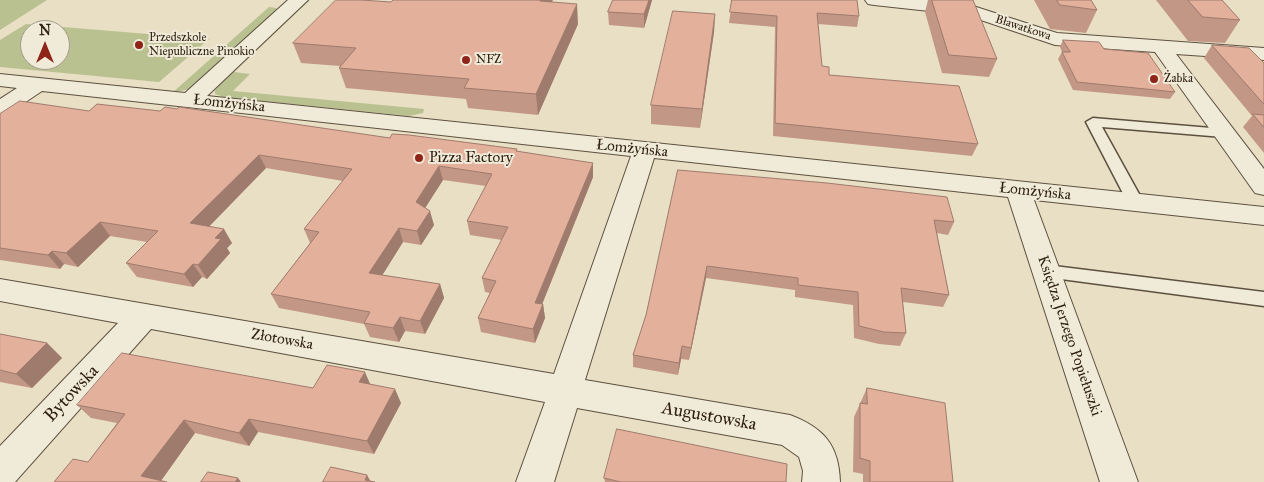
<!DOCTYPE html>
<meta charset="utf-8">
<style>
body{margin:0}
#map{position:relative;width:1264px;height:482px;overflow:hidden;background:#e8dfc4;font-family:"IM FELL Great Primer",serif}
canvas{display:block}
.north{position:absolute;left:20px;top:20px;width:50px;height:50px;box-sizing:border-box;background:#f0ead9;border:1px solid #a39a8a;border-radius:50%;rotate:0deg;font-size:14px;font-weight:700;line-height:20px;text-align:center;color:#302113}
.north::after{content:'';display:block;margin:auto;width:18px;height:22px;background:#8f2418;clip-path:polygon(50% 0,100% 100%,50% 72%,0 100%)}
</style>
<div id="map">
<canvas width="1264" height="482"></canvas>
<div class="north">N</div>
</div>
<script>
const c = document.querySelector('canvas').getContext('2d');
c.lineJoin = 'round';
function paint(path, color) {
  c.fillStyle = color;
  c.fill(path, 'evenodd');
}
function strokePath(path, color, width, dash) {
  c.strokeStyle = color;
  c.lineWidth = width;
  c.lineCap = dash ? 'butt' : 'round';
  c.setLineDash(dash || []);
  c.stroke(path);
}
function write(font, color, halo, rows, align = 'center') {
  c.font = font + ' "IM FELL Great Primer",serif';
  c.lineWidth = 4;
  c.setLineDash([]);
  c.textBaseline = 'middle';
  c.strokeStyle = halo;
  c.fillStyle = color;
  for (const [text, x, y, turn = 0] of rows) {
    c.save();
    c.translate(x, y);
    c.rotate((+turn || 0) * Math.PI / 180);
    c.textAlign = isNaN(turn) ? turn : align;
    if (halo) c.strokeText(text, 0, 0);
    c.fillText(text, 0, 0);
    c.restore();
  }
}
paint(new Path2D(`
 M0 0H47L0 30Z
 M308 0H310L234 72 250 74 233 91 424 109 423 113 409 116 223 97 215 94V90L219 84Z
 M269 7 276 8 277 12 190 89 172 93Z
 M26 24 209 39 159 82 0 67V40ZM30 30H60V60H30Z`), '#bac191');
const service = new Path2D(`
 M1093 118 1223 129 1230 133 1223 137 1102 127 1144 203 1141 207H1131L1128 203 1086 122Z
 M1046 265 1264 292V306L1046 277 1040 275 1038 271 1040 267Z`);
const minor = new Path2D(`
 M288 0H308L207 96 1264 207V225L1034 200 1138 482H1100L1008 197 654 158 585 380 790 415C824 428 839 445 840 482H802L803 471 799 457 782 445 577 408 554 482H516L545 402 151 329 15 482H0V446L118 323 0 301V279L554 374 631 156 42 91 8 114 0 116V99L17 88 0 86V74L185 93Z
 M865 0H939L970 5 1057 33 1264 48V60L1176 54 1264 169V195L1255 193 1155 52 1055 45 966 15 874 5 868 4Z`);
strokePath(service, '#5e503f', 3);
strokePath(minor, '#5e503f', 2);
paint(service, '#f0ead9');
paint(minor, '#f0ead9');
paint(new Path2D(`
 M613 0H652L644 28 609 25 608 12Z
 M732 0 859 16 857 27 818 24 822 66 829 75 978 144 972 156 773 136 775 27 729 23Z
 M928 0H973L997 59 989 77 942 73 925 12Z
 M1034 0H1091L1097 10 1086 33 1050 29Z
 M1156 0H1222L1240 20 1225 43 1188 41Z
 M391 2H551L578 24 538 115 468 108 466 99 346 88 339 68 340 66 301 63 293 43Z
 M715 14 714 32 700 128 651 124V105Z
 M1063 40 1104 49 1175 92 1170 99 1073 90 1058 59 1062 52 1060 47Z
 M1212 45 1264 63V153L1243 127 1252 116 1204 58Z
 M89 111 517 149V151L593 177 542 304H543L545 318 535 343 481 332 478 318 490 293 485 292 482 278 502 240 470 235 467 221 486 186 443 180 425 208 434 225 421 245 403 242 382 275 440 284 444 298 425 334 405 331 399 342 370 337 364 324 279 308 271 294 310 243 304 229 343 181 266 168 209 226 232 243 227 248 230 253 207 279 202 277 193 287 137 277 126 263 147 242 110 236 78 267 64 264 60 269 0 260V114Z
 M678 170 954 222 948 235 937 233 949 295 943 307 903 302 906 333 900 346 879 344 854 338 853 305 795 297V290L706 278 689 360 681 359 678 375 633 367V355L646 315Z
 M0 334 47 343 62 358 32 388 0 382Z
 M370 384 401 403 374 454 258 432 249 446 195 433 161 481 88 462 117 423 91 418 77 405Z
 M867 388 953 482H863V474L853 472 854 417Z
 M604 478 786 482H605Z`), '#c39786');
paint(new Path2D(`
 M540 0H553L541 21 540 1Z
 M649 0H652L644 28V14Z
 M577 4 578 24 538 115 536 94Z
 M715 14 714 32 700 128 702 109Z
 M259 155 266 168 199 237 190 223Z
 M593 163V177L537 317 535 303Z
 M439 166 443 180 420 216 416 202Z
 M430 211 434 225 421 245 417 231Z
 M100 222 110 236 78 267 66 253Z
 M399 228 403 242 375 287 369 273Z
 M224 229 232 243 227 248 230 253 207 279 198 265 215 238Z
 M52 251 64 264 60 269 48 255Z
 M193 264 202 277 193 287 184 274Z
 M707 266 706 278 689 360 691 348Z
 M440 284 444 298 425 334 420 321Z
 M543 304 545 318 535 343 533 329Z
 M400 317 405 331 399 342 393 328Z
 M47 343 62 358 32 388 16 374Z
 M682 346 681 359 678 375 679 363Z
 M365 372 371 386 359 382Z
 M395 389 401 403 374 454 367 441Z
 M249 419 258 432 249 446 239 433Z
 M184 420 195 433 160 482 141 476Z
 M367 475 371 482 365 480Z
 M238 478 241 482H235Z`), '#9f7b6d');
const building = new Path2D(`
 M336 0H361L391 2 393 0H540V1L577 4 536 94 464 88 469 79 339 68 356 48 293 43Z
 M613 0H649L644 14 608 12Z
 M732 0H857L859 16 817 13 822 66 829 67V75L959 86 978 144 775 123 777 16 730 12Z
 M932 0H973L997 59 949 55Z
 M1057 0H1091L1097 10 1060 5Z
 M1188 0H1222L1240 20 1203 17Z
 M673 11 715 14 702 109 651 105Z
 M1063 40 1099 42 1104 49 1148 53 1175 92 1077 82 1062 52H1070Z
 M1212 45 1249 48 1264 63V104Z
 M20 101 89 111 97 104 160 111 165 107 177 109 179 107 390 138 392 134 409 135 517 149 516 151 593 163 535 303 543 304 533 329 478 318 496 281 482 278 508 227 467 221 492 174 439 166 416 202 430 211 417 231 399 228 369 273 440 284 420 321 400 317 393 328 364 323 370 312 271 294 319 232 304 229 352 169 259 155 190 223 224 229 215 238 221 239 198 265 193 264 184 274 126 263 158 231 100 222 66 253 52 251 48 255 0 248V114Z
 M1253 114 1264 115V127Z
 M678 170 827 183 947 197 954 222 934 220 949 295 901 288 906 333 884 332 859 326 858 292 798 285V278L707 266 691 348 682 346 679 363 633 355 646 315Z
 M0 334 47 343 16 374 0 370Z
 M122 353 313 388 327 365 365 372 359 382 395 389 367 441 249 419 239 433 184 420 141 476 167 482H54L73 459 88 462 125 414 77 405Z
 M867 388 945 403 953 482H870V461L860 458V403L867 404Z
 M617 429 787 464 786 482H621L604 478Z
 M331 467 367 475 365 480 375 482H323Z
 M208 472 238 478 235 482H201Z`);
paint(building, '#e3b09c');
strokePath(building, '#9f7b6d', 1);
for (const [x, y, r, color] of [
 [139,45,5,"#8f2418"],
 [466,60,5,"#8f2418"],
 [1154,79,5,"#8f2418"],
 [419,158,5,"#8f2418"]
]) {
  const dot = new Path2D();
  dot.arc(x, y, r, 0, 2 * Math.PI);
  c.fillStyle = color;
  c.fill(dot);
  strokePath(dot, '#f0ead9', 2);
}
write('12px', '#302113', '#f0ead9', [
 ["Bławatkowa",1023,28,18]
]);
write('12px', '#302113', '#f0ead9', [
 ["Przedszkole",149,38],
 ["Niepubliczne Pinokio",149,52],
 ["NFZ",476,60],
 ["Żabka",1164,79]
], 'left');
write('15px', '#302113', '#f0ead9', [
 ["Łomżyńska",229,104,6],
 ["Łomżyńska",632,149,6],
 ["Łomżyńska",1035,192,6],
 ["Księdza Jerzego Popiełuszki",1069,336,71],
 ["Złotowska",282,340,10]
]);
write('15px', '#302113', '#f0ead9', [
 ["Pizza Factory",429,158]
], 'left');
write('18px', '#302113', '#f0ead9', [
 ["Bytowska",72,394,-47],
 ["Augustowska",709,417,10]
]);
</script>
